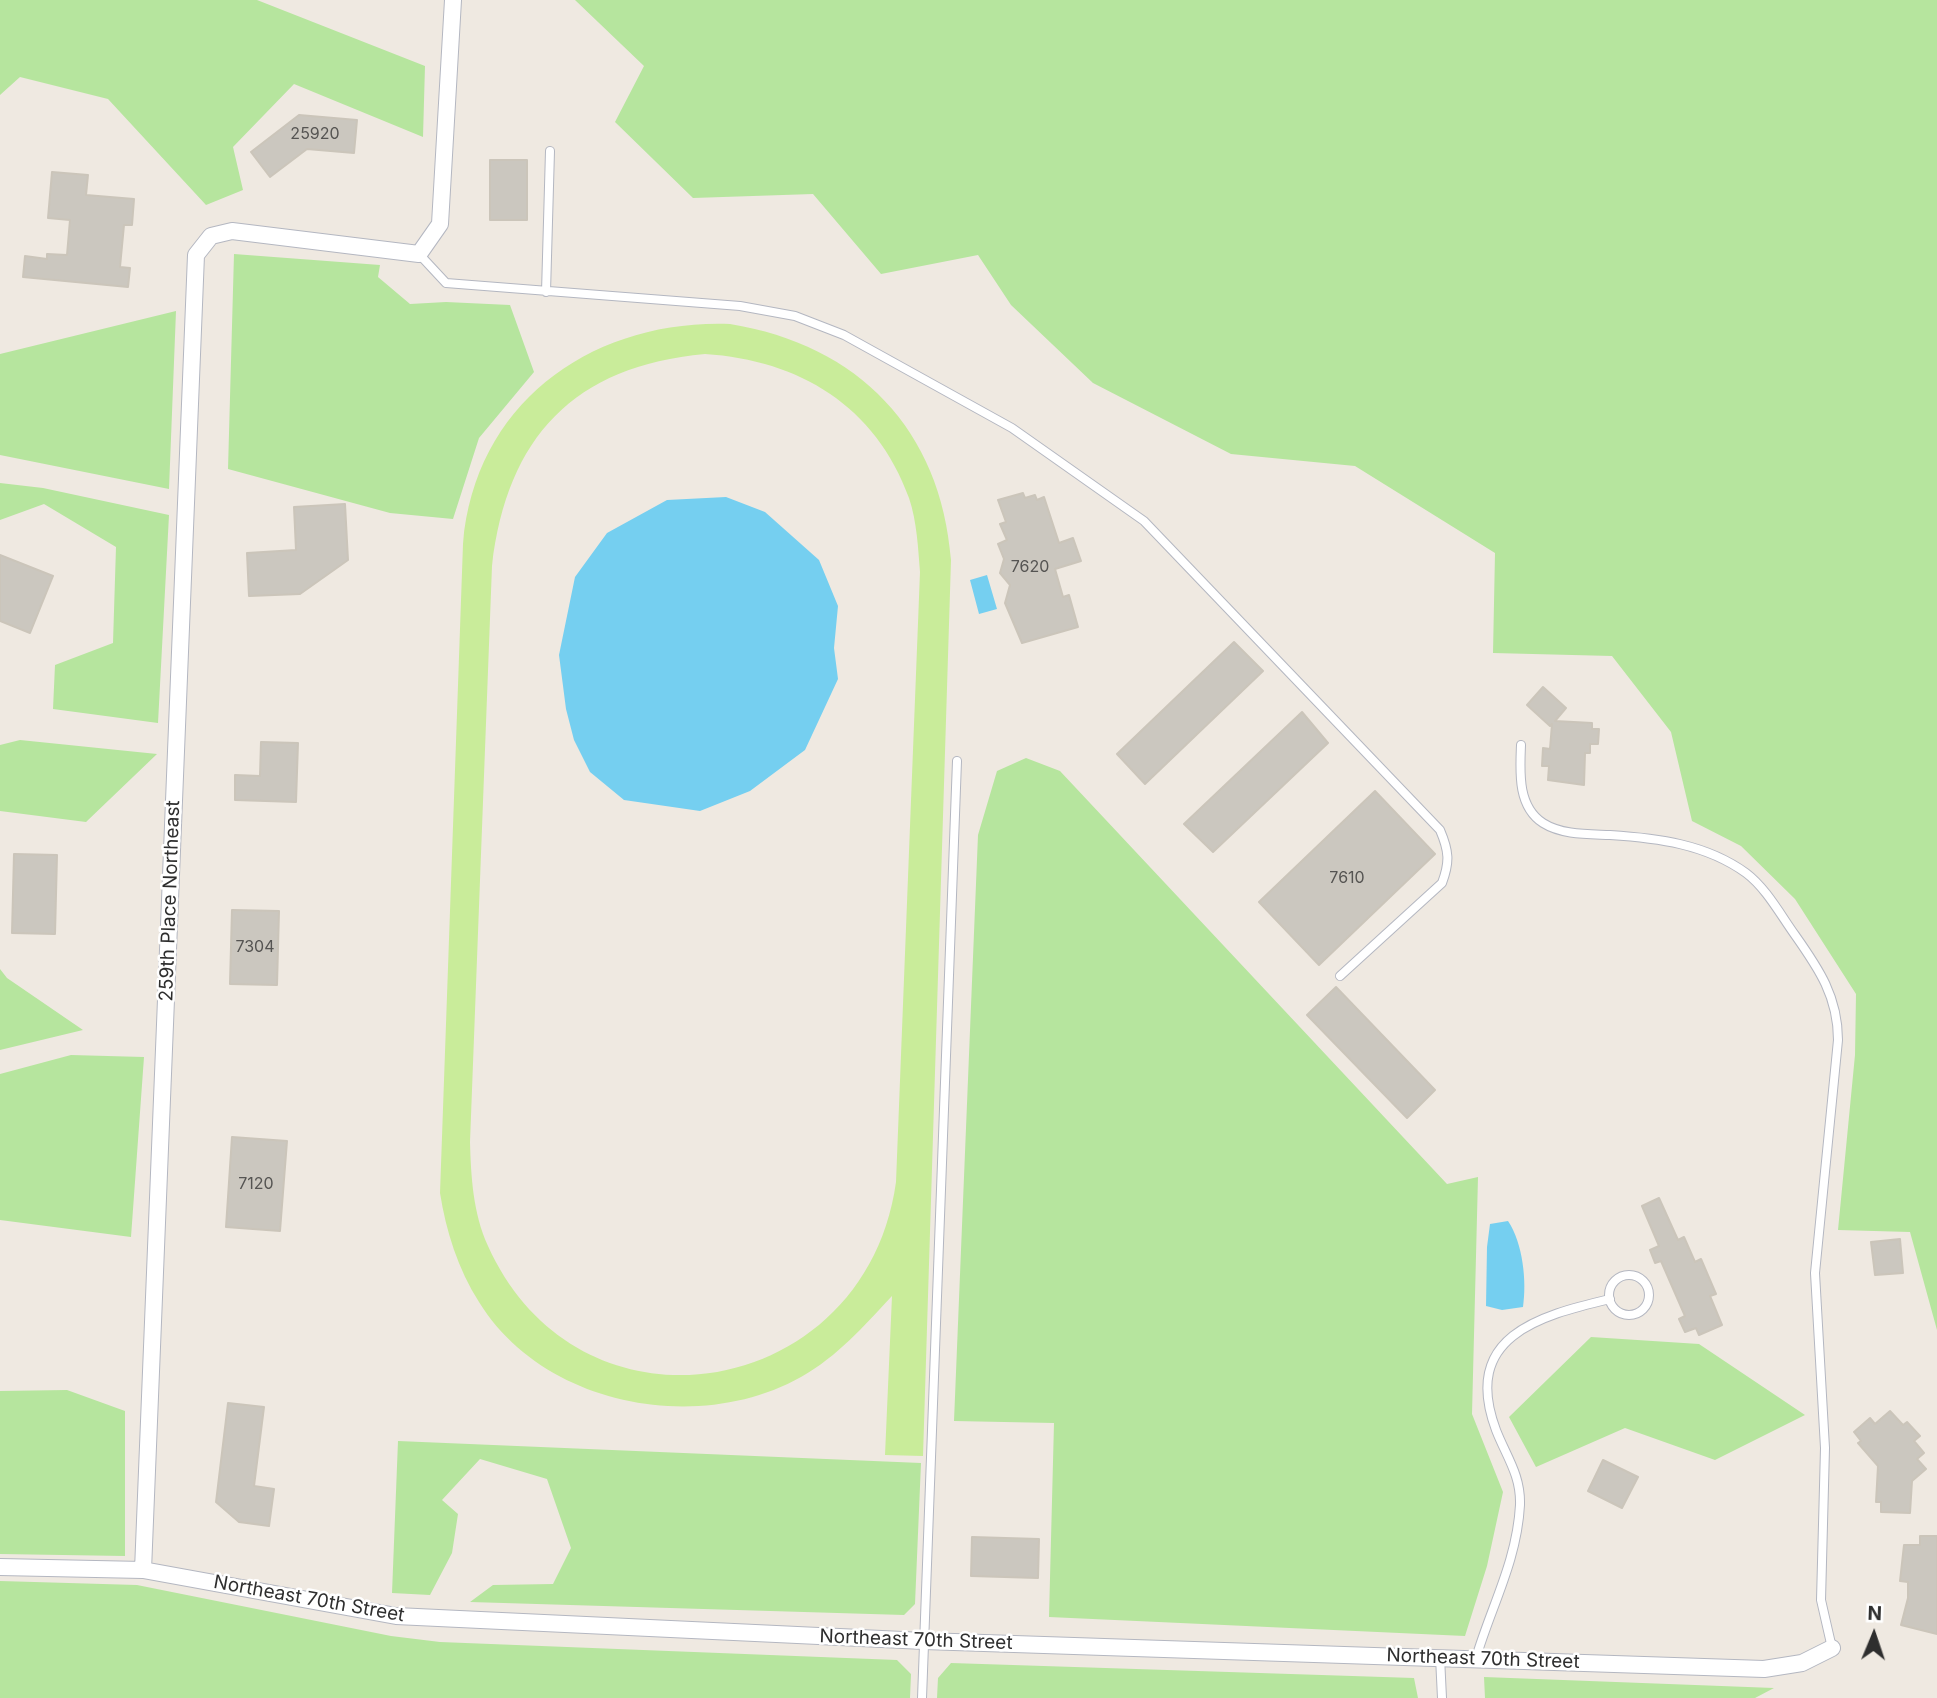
<!DOCTYPE html>
<style>
body{margin:0}
#map{position:relative;width:1937px;height:1698px;overflow:hidden;background:#efe9e1;font-family:Inter,sans-serif}
canvas{display:block}
.north{position:absolute;left:1839px;top:1600px;width:70px;height:70px;-webkit-text-stroke:5px #fff;paint-order:stroke;rotate:2deg;font-size:19px;font-weight:700;line-height:28px;text-align:center;color:#2e2e2e}
.north::after{content:'';display:block;margin:auto;width:24px;height:32px;background:#2e2e2e;clip-path:polygon(50% 0,100% 100%,50% 72%,0 100%)}
</style>
<div id="map">
<canvas width="1937" height="1698"></canvas>
<div class="north">N</div>
</div>
<script>
const c = document.querySelector('canvas').getContext('2d');
c.lineJoin = 'round';
function paint(path, color) {
  c.fillStyle = color;
  c.fill(path, 'evenodd');
}
function strokePath(path, color, width, dash) {
  c.strokeStyle = color;
  c.lineWidth = width;
  c.lineCap = dash ? 'butt' : 'round';
  c.setLineDash(dash || []);
  c.stroke(path);
}
function write(font, color, halo, rows, align = 'center') {
  c.font = font + ' Inter,sans-serif';
  c.lineWidth = 5;
  c.setLineDash([]);
  c.textBaseline = 'middle';
  c.strokeStyle = halo;
  c.fillStyle = color;
  for (const [text, x, y, turn = 0] of rows) {
    c.save();
    c.translate(x, y);
    c.rotate((+turn || 0) * Math.PI / 180);
    c.textAlign = isNaN(turn) ? turn : align;
    if (halo) c.strokeText(text, 0, 0);
    c.fillText(text, 0, 0);
    c.restore();
  }
}
paint(new Path2D(`
 M0 0H257L425 66 423 137 294 84 233 147 243 190 206 205 108 99 20 77 0 95Z
 M575 0H1937V1330L1910 1232 1838 1230 1855 1055 1856 994 1795 899 1741 846 1692 821 1671 732 1612 656 1493 653 1495 553 1355 466 1231 454 1093 383 1011 305 978 255 881 274 813 194 693 198 615 122 644 66Z
 M234 254 380 265 378 277 410 304 446 302 510 305 534 372 479 438 453 519 390 513 228 469Z
 M176 311 169 489 0 455V354Z
 M0 483 43 488 169 515 158 723 53 709 55 665 113 643 116 547 44 504 0 520Z
 M20 740 157 754 86 822 0 811V745Z
 M1026 758 1060 771 1447 1184 1478 1177 1472 1414 1503 1492 1487 1566 1465 1636 1049 1617 1054 1423 954 1421 978 835 997 771Z
 M0 969 7 978 83 1030 0 1050Z
 M71 1055 144 1057 131 1237 0 1220V1074Z
 M1591 1337 1699 1344 1805 1415 1715 1460 1625 1428 1536 1467 1509 1417Z
 M67 1390 125 1411V1556L0 1554V1391Z
 M398 1441 921 1463 915 1604 904 1615 470 1602 493 1585 553 1584 571 1548 547 1479 480 1459 442 1500 458 1514 452 1553 430 1595 392 1593Z
 M0 1581 137 1585 391 1636 440 1642 897 1660 911 1674 910 1698H0Z
 M951 1663 1414 1678 1418 1698H937L938 1678Z
 M1484 1677 1774 1688 1755 1698H1485Z`), '#b6e59e');
paint(new Path2D(`
 M730 324C859 345 941 430 951 560L923 1456 885 1455 892 1296C863 1327 838 1356 801 1377 698 1435 543 1406 479 1302 458 1269 446 1231 440 1193L463 544C475 401 594 319 730 324ZM705 354C799 360 876 406 909 498 917 522 918 548 920 572L896 1182C866 1400 580 1450 488 1246 473 1213 471 1177 470 1142L492 566C507 437 574 366 705 354Z`), '#c9ec9a');
paint(new Path2D(`
 M726 497 765 512 819 560 838 606 834 648 838 679 805 750 750 791 700 811 624 800 590 772 574 740 566 709 559 655 575 577 607 533 667 500Z
 M987 575 997 609 979 614 970 580Z
 M1508 1221C1523 1243 1527 1282 1523 1307L1502 1310 1486 1306 1487 1247 1490 1224Z`), '#75cff0');
const building = new Path2D(`
 M299 115 357 120 354 153 307 149 270 177 251 152Z
 M490 160H527V220H490Z
 M52 172 88 175 86 195 134 199 132 225H124L120 267 130 268 128 287 23 277 25 256 47 259V254L67 255 70 220 48 218Z
 M1023 493 1025 498 1035 495 1037 500 1044 497 1059 543 1073 538 1081 561 1055 569 1063 597 1069 595 1078 627 1022 643 1005 603 1010 585 1000 573 1004 559 998 544 1007 540 1000 524 1006 522 998 500Z
 M345 504 348 560 300 594 249 596 247 553 296 550 294 507Z
 M0 555 53 576 30 633 0 621Z
 M1234 642 1263 671 1145 784 1117 754Z
 M1543 687 1566 708 1555 721 1592 723V729H1599L1598 744H1590V753H1585L1584 785 1548 780 1549 766H1542L1543 748 1550 749 1552 724 1550 726 1527 705Z
 M1302 712 1328 743 1213 852 1184 824Z
 M261 742 298 743 296 802 235 800V775L260 776Z
 M1375 791 1435 854 1319 965 1259 902Z
 M14 854 57 855 55 934 12 933Z
 M232 910 279 911 277 985 230 984Z
 M1336 987 1435 1090 1407 1118 1307 1015Z
 M232 1137 287 1141 280 1231 226 1227Z
 M1659 1198 1678 1240 1684 1237 1695 1262 1701 1259 1716 1294 1710 1296 1722 1325 1699 1335 1696 1328 1685 1332 1679 1319 1685 1316 1661 1261 1655 1263 1650 1250 1659 1246 1642 1206Z
 M1900 1239 1903 1273 1875 1275 1871 1242Z
 M228 1403 264 1407 254 1486 274 1489 269 1526 239 1522 216 1502Z
 M1890 1411 1903 1425 1907 1422 1920 1436 1914 1441 1924 1453 1917 1459 1926 1469 1912 1481 1910 1513 1881 1512V1502H1876L1878 1466 1858 1443 1861 1441 1854 1432 1870 1418 1875 1424Z
 M1603 1460 1638 1477 1622 1508 1588 1491Z
 M1920 1536H1937V1634L1901 1625 1908 1598V1582L1900 1581 1904 1545H1920Z
 M972 1537 1039 1539 1038 1578 971 1576Z`);
paint(building, '#cbc7bf');
strokePath(building, '#cbc5ba', 2);
const service = new Path2D(`
 M419 254 446 283 740 306 795 316 844 335 1012 428 1144 521 1440 830C1449 851 1450 862 1442 883L1340 976
 M546 292 550 151
 M1521 745C1520 771 1517 806 1543 823 1562 835 1588 834 1610 835 1657 838 1706 844 1746 873 1766 888 1780 914 1795 935 1819 969 1838 997 1838 1040L1815 1273 1825 1448 1821 1600 1832 1648
 M1609 1295a20 20 0 1 1 40 0a20 20 0 1 1-40 0Z
 M1440 1657 1442 1698
 M1476 1658C1491 1607 1517 1561 1520 1505 1521 1475 1506 1456 1496 1430 1461 1337 1538 1316 1610 1299
 M922 1698 957 761`);
const minor = new Path2D(`
 M0 1567 143 1570 396 1616 924 1641 1764 1669 1802 1663 1832 1648
 M143 1570 196 255 211 236 232 231 419 254 440 224 453 0`);
strokePath(service, '#b4b7c1', 10);
strokePath(minor, '#b4b7c1', 18);
strokePath(service, '#fff', 8);
strokePath(minor, '#fff', 16);
write('16px', '#555452', null, [
 ["25920",315,134],
 ["7620",1030,567],
 ["7610",1347,878],
 ["7304",255,947],
 ["7120",256,1184]
]);
write('19px', '#2e2e2e', '#fff', [
 ["259th Place Northeast",170,901,-88],
 ["Northeast 70th Street",309,1599,10],
 ["Northeast 70th Street",916,1640,2],
 ["Northeast 70th Street",1483,1659,2]
]);
</script>
